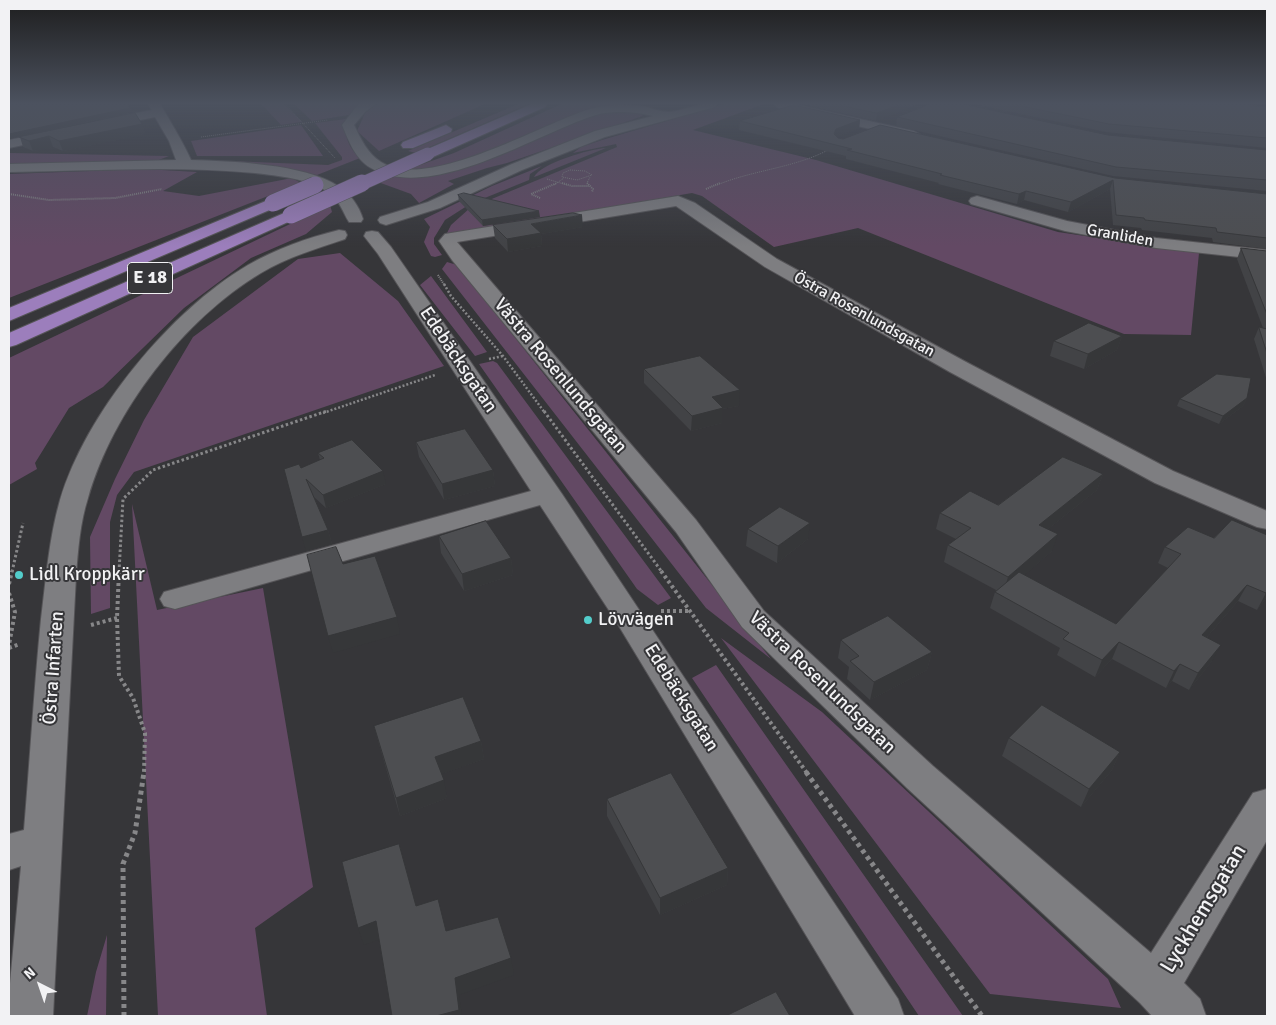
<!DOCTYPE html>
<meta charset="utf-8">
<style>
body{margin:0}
#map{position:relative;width:1276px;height:1025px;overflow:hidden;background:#363639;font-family:Signika,sans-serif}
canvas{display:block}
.frame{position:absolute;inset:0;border:10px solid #f2f2f4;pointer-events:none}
.north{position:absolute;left:15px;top:960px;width:50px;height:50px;-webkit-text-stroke:4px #363639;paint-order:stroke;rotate:319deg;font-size:14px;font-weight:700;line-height:20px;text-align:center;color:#f2f2f4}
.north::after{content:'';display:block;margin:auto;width:18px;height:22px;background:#f2f2f4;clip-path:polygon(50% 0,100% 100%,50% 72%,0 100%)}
</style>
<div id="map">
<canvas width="1276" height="1025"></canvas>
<div class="frame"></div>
<div class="north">N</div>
</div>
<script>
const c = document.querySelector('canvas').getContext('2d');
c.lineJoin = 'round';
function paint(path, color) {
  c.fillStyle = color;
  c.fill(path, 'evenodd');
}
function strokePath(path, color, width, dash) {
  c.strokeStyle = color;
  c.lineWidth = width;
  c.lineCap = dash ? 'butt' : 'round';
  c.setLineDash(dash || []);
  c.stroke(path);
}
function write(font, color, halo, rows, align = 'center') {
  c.font = font + ' Signika,sans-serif';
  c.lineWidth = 4;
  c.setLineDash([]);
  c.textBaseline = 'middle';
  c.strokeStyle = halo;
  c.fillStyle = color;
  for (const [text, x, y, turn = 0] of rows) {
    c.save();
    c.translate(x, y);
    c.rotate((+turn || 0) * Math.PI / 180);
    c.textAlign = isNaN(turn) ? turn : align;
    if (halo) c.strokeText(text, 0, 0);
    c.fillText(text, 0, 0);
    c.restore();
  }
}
paint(new Path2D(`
 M261 104H284L302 122 281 125Z
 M294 104H362L349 115 312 121Z
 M377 104H485L379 151 357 131 365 113Z
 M518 104H529L416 153 408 151Z
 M561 104H624L587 109 466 161 413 172 406 170 454 153Z
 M724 104H764L693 130 816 160 1058 232 1199 253 1191 335 1124 334 858 228 774 247 702 196 692 193 446 235 451 225 470 208 617 147 616 144 573 153 581 147 602 140Z
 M614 109 641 113 643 116 507 163 487 168 448 181 454 184 419 203 411 194 378 182 394 177H415L437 174 593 115Z
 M346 119C344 136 348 147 360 158L317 175 229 161 328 165 342 160V157L315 123Z
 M301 125 323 156H197L191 141Z
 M606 148 537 176 534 177C541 163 590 149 606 148Z
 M9 153 169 156 156 161 9 165Z
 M542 166 530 174 529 180 470 204 445 220 434 238V244L442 255 435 257 431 256 424 242 430 227 424 219 492 186Z
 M144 169 197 172 163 191 199 196 292 178 301 183 9 298V174Z
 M330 205 332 212 306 234 251 258 184 308 103 387 69 408 35 463 37 469 9 485V358Z
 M340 253 398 301 444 366 134 472 117 495 110 522V608L91 614 90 537 115 479 144 420 193 337 298 259Z
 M447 262 457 265 771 659 706 608 442 269Z
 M431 276 487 352 475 356 420 285Z
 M493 361 497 363 671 598 658 605 637 589 479 364Z
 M132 504 157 610 263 588 313 887 255 928 267 1016H158Z
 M721 638 822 712 1108 979 1121 1008 990 994Z
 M716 665 963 1016H919L692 678Z
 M107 935 106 1016H87L96 972Z`), '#634964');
const minor = new Path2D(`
 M148 104H160C170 121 182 140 191 160 230 161 305 164 338 186 350 193 359 206 363 219L361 222H349C342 211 340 200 328 192 307 178 279 176 255 173 173 165 91 171 9 172V164L176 160 169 141 155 117 101 128 95 124 101 120 152 110Z
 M361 104H375L365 112 354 125C361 139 367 153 381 162 427 192 541 124 590 109 608 104 628 104 646 107 653 109 662 112 669 112 686 110 700 102 717 104L715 107 605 137 522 170 440 208 386 225 380 223 378 220 380 217 428 202 512 164 595 131 653 116C634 112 614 110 596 115 537 133 431 203 371 168 355 159 349 141 342 125L357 106Z
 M773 104H793L914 131 921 135 914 139 779 108Z
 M56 130 63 134 61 137 9 148V140Z
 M678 196 695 203 777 259 966 362 1173 471 1267 511V529L1257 527 1155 483 950 372 765 267 676 206 457 242 696 520 764 611 933 766 1151 953 1253 793 1267 789V840L1184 983 1200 999 1206 1016H1152L1140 1003 907 788 742 627 676 532 452 260 439 241 445 234 451 233Z
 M977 196 1067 221 1156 238 1267 250V260L1156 248 1065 231 971 204 969 201 971 198Z
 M339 230 345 231 347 235 345 239C316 249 288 257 261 273 183 320 113 411 88 498 80 523 78 550 76 576L53 1016H9V994L21 866 9 870V834L24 830C30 759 34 689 41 619 46 579 49 538 60 500 86 413 170 311 248 265 276 249 307 238 339 230Z
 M372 231 378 232 391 247 562 494 898 999 904 1016H855L614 618 540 505 175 609 164 606 160 599 164 592 531 491 378 254 364 236 366 232Z`);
const highway = new Path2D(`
 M532 104H547L545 107 433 157 428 158 421 154 423 151Z
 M446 125 452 129 451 132 413 148H403L401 145 403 142Z
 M273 198 279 200 281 203 279 206 9 321V308Z
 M291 210 297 212 299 215 297 218 16 345 9 347V333Z`);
strokePath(minor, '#555457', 2);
strokePath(highway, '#555457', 2);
strokePath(new Path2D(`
 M285 104 335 158
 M201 137 328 120
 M570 170 585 171 592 175 577 180 562 177 563 173Z
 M547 179 567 185
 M554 185 564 178
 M589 185 587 183 590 177
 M717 185C753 170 794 168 828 150`), '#878789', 1, [1, 1]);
strokePath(new Path2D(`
 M562 183 572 186H589
 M587 183 593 189 592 192
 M706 189 720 183
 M9 194 49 200 115 198 162 189
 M540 198 531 194 557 183
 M438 275 445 286`), '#878789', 2, [1, 1]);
strokePath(new Path2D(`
 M444 284 451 296 503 356 545 413
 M489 359 503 356
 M323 413 435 375`), '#878789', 2.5, [2, 2]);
strokePath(new Path2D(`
 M544 411 662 572
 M12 572 23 523
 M119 572 123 499 153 470 327 411`), '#878789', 3, [2.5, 2.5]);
strokePath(new Path2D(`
 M119 571 117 618 119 676 133 698 145 733 144 773
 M661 571 807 773
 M9 584 12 571
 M9 593 15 612 9 645
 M661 611H690
 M91 625 117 618
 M9 648 20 644`), '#878789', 4, [3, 3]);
strokePath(new Path2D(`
 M806 772 982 1016
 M124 1016 123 864 135 833 144 772`), '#878789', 5, [4, 4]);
paint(minor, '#7e7e81');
paint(highway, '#9c7ebc');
const highwayBridgeFar1 = new Path2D(`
 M359 185 428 154`);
const highwayBridge = new Path2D(`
 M273 203 315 185
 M291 215 362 183`);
strokePath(highwayBridgeFar1, '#555457', 14, []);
strokePath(highwayBridge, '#555457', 18, []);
strokePath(highwayBridgeFar1, '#9c7ebc', 13);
strokePath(highwayBridge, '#9c7ebc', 17);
paint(new Path2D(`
 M9 104H127L130 108 131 112 58 129 135 113 142 124 145 134 63 151 53 147 33 151 23 147 20 137 9 139Z
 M802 104H919L876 121Z
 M974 104H1240L1267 107V148L1106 132Z
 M897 117 1267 150V191L1113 176 896 126Z
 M860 120 859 128 837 137 838 138 1115 178 1267 194V249L1213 242 1212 238 1142 230 1141 228 1113 225 1110 189 1068 212 1024 200 1017 204 938 184 939 183 846 159V156L739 130 740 121Z
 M458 195 540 217 483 226 459 201Z
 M493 225 583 227 541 234 542 246 508 252 495 238Z
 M1241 248 1267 251V381L1254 339 1259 327 1263 328 1237 259Z
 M1122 336 1117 350 1084 369 1050 356 1054 341Z
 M644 369 739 406 722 409V423L691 431 644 383Z
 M1247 398 1243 406 1219 424 1177 406 1180 399Z
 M416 442 493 470 495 486 444 500 419 457Z
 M318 453 386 484 326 508 314 497 328 530 332 544 306 551 301 468 320 460Z
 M1103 474 1097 490 1048 529 1052 551 1024 575 1116 624 1168 568 1158 563 1165 547 1214 538 1232 520 1267 597 1257 610 1238 601 1207 637 1212 661 1189 690 1172 681 1166 688 1112 659 1095 677 1057 655 1060 648 990 608 995 592 996 590 944 562 948 545 956 539 936 529 940 513 998 505Z
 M748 529 808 539 777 563 746 546Z
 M439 536 511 558 513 575 464 591 441 553Z
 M841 640 932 652 927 670 870 700 847 679 849 667 838 658Z
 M374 726 481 741 484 759 441 774 447 798 400 816 379 744Z
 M1009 738 1120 752 1112 770 1081 807 1002 756Z
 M607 799 728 868 727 885 660 915 607 816Z`), '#424346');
paint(new Path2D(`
 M901 104H919L876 121 877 113Z
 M130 108 131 112 9 139V134Z
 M860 120 859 128 835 138 834 134 836 129Z
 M142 124 145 134 63 151 59 141Z
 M49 136 53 147 33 151 29 141Z
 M1113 180 1110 189 1068 212 1071 202Z
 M1026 191 1024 200 1017 204 1019 194Z
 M539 211 540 217 483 226 482 220Z
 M582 215 583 227 541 234 542 246 508 252 507 239 531 224Z
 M1122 336 1117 350 1084 369 1088 354Z
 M740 390 739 406 722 409V423L691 431 692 416 712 397Z
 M1247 398 1243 406 1219 424 1223 416Z
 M493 470 495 486 444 500 442 484Z
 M383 471 386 484 326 508 323 495Z
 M1103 474 1097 490 1033 541 1039 525Z
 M810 523 808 539 777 563 778 546Z
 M328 530 332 544 306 551 302 537Z
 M1058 534 1052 551 1003 594 1008 577Z
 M511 558 513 575 464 591 462 574Z
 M1247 585 1238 601 1194 652 1202 635Z
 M1267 592V597L1257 610 1266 593Z
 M397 617 400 634 333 653 328 636Z
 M1119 642 1112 659 1095 677 1102 660Z
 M1221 645 1212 661 1189 690 1198 673Z
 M932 652 927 670 870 700 874 682Z
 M1180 664 1172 681 1166 688 1174 671Z
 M481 741 484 759 439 775 435 757Z
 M1120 752 1112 770 1081 807 1089 789Z
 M444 780 447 798 400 816 396 798Z
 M728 868 727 885 660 915V898Z
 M376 921 381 939 364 945 358 928Z
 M511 958 514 975 459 995 462 1016H436L455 978Z`), '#363739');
const building = new Path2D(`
 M9 104H127L130 108 9 134Z
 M834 104H901L877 113Z
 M931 104H962L1108 135 1267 150V180L1116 167 897 117Z
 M1012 104H1240L1267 107V138L1109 124Z
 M794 105 860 120 836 129 834 134 838 138 843 139 880 125 1115 178 1267 194V238L1217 232 1216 228 1145 220 1144 218 1116 215 1113 180 1071 202 1026 191 1019 194 940 175 942 174 847 150 852 149 740 121Z
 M135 113 142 124 59 141 49 136 29 141 19 137Z
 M464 193 539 211 482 220 458 195Z
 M573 213 582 215 531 224 541 233 507 239 493 225Z
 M1241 248 1267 251V314Z
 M1089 323 1122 336 1088 354 1054 341Z
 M1259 327 1267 329V353Z
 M700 356 740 390 712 397 723 408 692 416 644 369Z
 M1217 374 1251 378 1247 398 1223 416 1180 399Z
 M465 429 493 470 442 484 416 442Z
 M352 440 383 471 323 495 306 479 328 530 302 537 284 469 299 464 301 468 324 458 318 453Z
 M1063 457 1103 474 1039 525 1058 534 1008 577 948 545 971 528 940 513 970 491 998 505Z
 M780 507 810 523 778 546 748 529Z
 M1232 520 1267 535V592L1266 593 1247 585 1202 635 1221 645 1198 673 1180 664 1174 671 1119 642 1102 660 1063 639 1069 633 995 592 1019 572 1116 624 1181 554 1165 547 1188 527 1214 538Z
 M486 521 511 558 462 574 439 536Z
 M336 547 343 564 375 556 397 617 328 636 307 555Z
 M888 616 932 652 874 682 850 661 859 656 841 640Z
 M463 697 481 741 435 757 444 780 396 798 374 726Z
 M1042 705 1120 752 1089 789 1009 738Z
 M671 773 728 868 660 898 607 799Z
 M399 844 416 906 438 899 446 931 498 917 511 958 455 978 459 1010 436 1016H392L376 921 358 928 342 862Z
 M776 992 790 1016H726Z`);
paint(building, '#4d4e51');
strokePath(building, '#363739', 1);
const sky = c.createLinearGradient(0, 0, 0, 247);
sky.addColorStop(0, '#1e1e1f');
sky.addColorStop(0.42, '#4c525f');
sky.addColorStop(1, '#4c525f00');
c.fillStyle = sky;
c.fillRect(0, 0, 1276, 247);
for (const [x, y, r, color] of [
 [19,575,5,"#53cdcb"],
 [588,620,5,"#53cdcb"]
]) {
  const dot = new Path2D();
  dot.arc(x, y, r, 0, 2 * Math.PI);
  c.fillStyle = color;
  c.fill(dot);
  strokePath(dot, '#363639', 2);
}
write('16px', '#f2f2f4', '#363639', [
 ["Granliden",1120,236,10],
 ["Östra Rosenlundsgatan",864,315,29]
]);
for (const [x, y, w] of [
 [150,278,45]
]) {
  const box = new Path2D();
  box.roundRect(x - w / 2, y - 15.5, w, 31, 4);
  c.fillStyle = '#363639';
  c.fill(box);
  strokePath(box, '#f2f2f4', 1);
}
write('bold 18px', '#f2f2f4', null, [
 ["E 18",150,278]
]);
write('19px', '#f2f2f4', '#363639', [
 ["Edebäcksgatan",458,360,56],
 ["Västra Rosenlundsgatan",560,376,50],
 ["Östra Infarten",54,668,-86],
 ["Västra Rosenlundsgatan",822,683,44],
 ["Edebäcksgatan",681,698,58]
]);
write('19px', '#f2f2f4', '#363639', [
 ["Lidl Kroppkärr",29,575],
 ["Lövvägen",598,620]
], 'left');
write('22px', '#f2f2f4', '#363639', [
 ["Lyckhemsgatan",1204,909,-59]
]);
</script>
